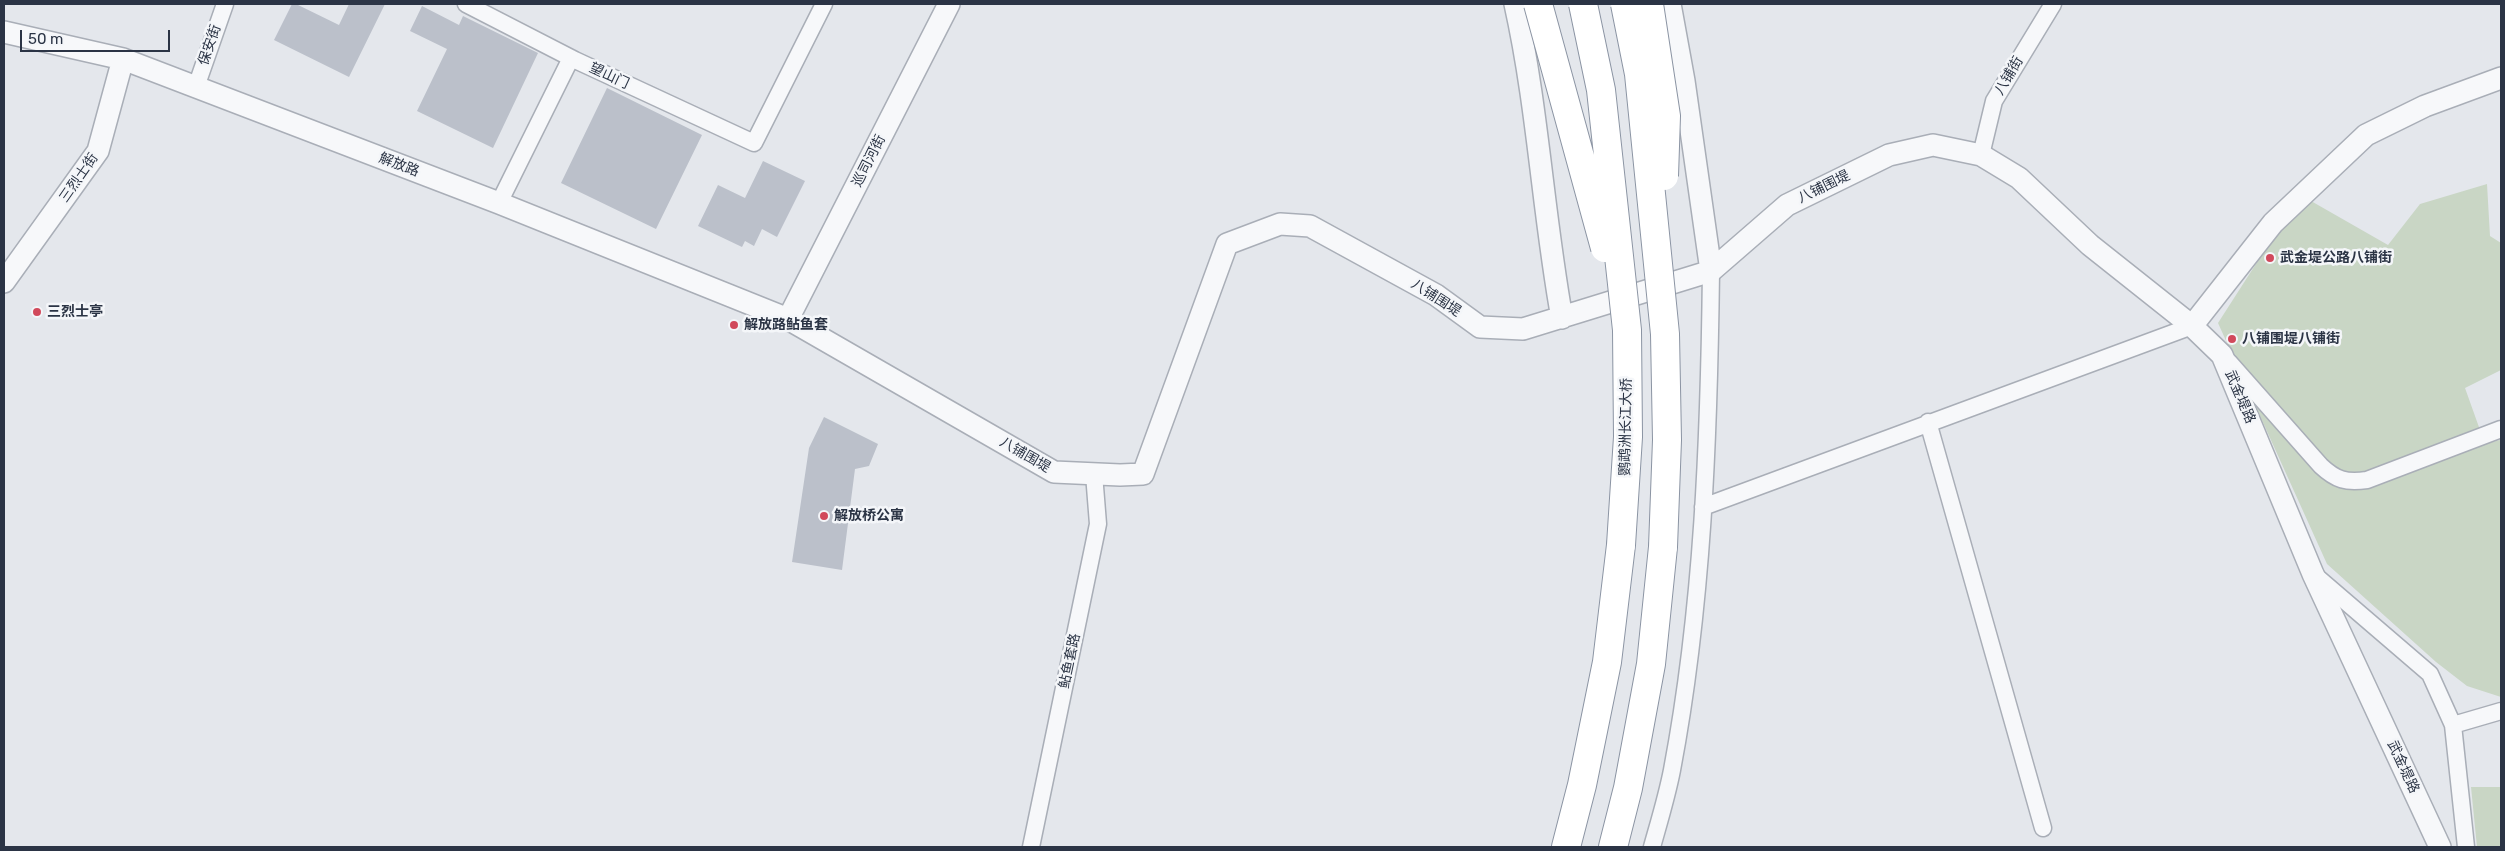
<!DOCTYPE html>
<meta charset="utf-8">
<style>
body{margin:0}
#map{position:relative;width:2505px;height:851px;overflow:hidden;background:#e4e7ec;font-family:Rubik,sans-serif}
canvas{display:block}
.frame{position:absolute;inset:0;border:5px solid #2b3445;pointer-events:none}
.scale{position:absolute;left:20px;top:30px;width:150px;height:22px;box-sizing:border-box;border:2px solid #2b3445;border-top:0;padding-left:6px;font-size:15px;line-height:18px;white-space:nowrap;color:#2b3445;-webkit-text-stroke:4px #f4f6f9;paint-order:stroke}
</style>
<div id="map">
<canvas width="2505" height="851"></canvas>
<div class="frame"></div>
<div class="scale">50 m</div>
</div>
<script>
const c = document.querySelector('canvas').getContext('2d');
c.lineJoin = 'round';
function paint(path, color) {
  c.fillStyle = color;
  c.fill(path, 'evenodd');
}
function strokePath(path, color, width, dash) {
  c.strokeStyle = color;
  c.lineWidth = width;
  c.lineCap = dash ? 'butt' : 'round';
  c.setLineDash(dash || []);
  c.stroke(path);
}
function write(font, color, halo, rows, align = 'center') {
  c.font = font + ' Rubik,"Noto Sans SC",sans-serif';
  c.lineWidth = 5;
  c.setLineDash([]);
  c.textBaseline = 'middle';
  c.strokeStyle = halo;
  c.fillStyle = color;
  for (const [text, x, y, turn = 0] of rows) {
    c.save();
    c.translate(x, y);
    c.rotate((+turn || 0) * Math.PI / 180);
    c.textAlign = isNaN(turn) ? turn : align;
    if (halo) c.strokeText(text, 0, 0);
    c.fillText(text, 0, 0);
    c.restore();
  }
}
paint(new Path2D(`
 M2487 184 2490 236 2501 243V370L2465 388 2485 444 2500 440 2501 444V697L2467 686 2436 662 2327 564 2218 323 2279 228 2311 201 2388 245 2420 204Z
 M2471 787H2501V847H2477Z`), '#c9d6c5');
paint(new Path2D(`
 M292 4H296L339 25 349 4H385L349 77 274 40Z
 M422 6 459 25 463 16 538 53 493 148 417 111 447 49 410 31Z
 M607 88 702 135 656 229 561 183Z
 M763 161 805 181 777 237 762 229 754 246 745 241 742 247 698 226 718 185 745 198Z
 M824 417 878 444 869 466 855 469 842 570 792 562 809 448Z`), '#bbc0ca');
const minor = new Path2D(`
 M466 4 575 60 754 143 824 4
 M196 87 225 4
 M1981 155 1994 101 2053 4
 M499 203 571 58
 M2229 362 2321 466C2336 480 2346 483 2367 480L2501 429
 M1928 422 2043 828
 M1703 507 2192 326
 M2317 577 2430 674 2453 725
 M1031 847 1098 524 1094 474
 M1652 847C1659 822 1667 796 1672 770 1703 606 1709 438 1711 271
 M2466 847 2453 725 2501 711`);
const tertiary = new Path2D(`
 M1515 4C1538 107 1543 214 1562 318
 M1670 4 1684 81 1711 271
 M4 32 123 59 499 203 788 319 1054 472 1120 475 1143 474 1227 244 1280 224 1310 226 1436 295 1480 327 1523 329 1711 271 1787 205 1889 155 1933 145 1981 155 2019 178 2090 245 2192 326 2222 355 2313 574 2440 847
 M4 282 98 151 123 59
 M788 319 949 4
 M2192 326 2273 223 2366 135 2425 106 2501 78`);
const trunk = new Path2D(`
 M1566 847 1582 785 1607 662 1621 545
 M1613 847 1628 788 1651 664 1663 547`);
strokePath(minor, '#a9aeb7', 19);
strokePath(tertiary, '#a9aeb7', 24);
strokePath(trunk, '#8b94a3', 30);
strokePath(minor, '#f7f8fa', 16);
strokePath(tertiary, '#f7f8fa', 21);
strokePath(trunk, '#fff', 28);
const trunkBridge = new Path2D(`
 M1538 4 1605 248
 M1583 4 1601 90 1627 330 1628 437 1621 545
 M1625 4 1639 74 1665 334 1667 440 1663 547
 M1649 4 1666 116 1664 176`);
strokePath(trunkBridge, '#8b94a3', 30, []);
strokePath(trunkBridge, '#fff', 28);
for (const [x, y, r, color] of [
 [2270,258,5,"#d1495b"],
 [37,312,5,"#d1495b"],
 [734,325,5,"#d1495b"],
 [2232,339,5,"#d1495b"],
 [824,516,5,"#d1495b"]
]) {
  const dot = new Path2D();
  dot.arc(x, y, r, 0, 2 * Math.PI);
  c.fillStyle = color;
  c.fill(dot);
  strokePath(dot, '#f4f6f9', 2);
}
write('14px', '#2b3445', '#f4f6f9', [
 ["保安街",210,45,-71],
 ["望山门",609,76,25],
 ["八铺街",2009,76,-59],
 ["巡司河街",869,161,-63],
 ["解放路",399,165,21],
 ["三烈士街",79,178,-55],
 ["八铺围堤",1824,187,-26],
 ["八铺围堤",1436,298,33],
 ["武金堤路",2240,397,67],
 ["鹦鹉洲长江大桥",1626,427,-89],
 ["八铺围堤",1025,455,30],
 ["鲇鱼套路",1070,661,-78],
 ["武金堤路",2403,767,65]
]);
write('bold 14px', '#2b3445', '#f4f6f9', [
 ["武金堤公路八铺街",2280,258],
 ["三烈士亭",47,312],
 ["解放路鲇鱼套",744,325],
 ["八铺围堤八铺街",2242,339],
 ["解放桥公寓",834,516]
], 'left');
</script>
